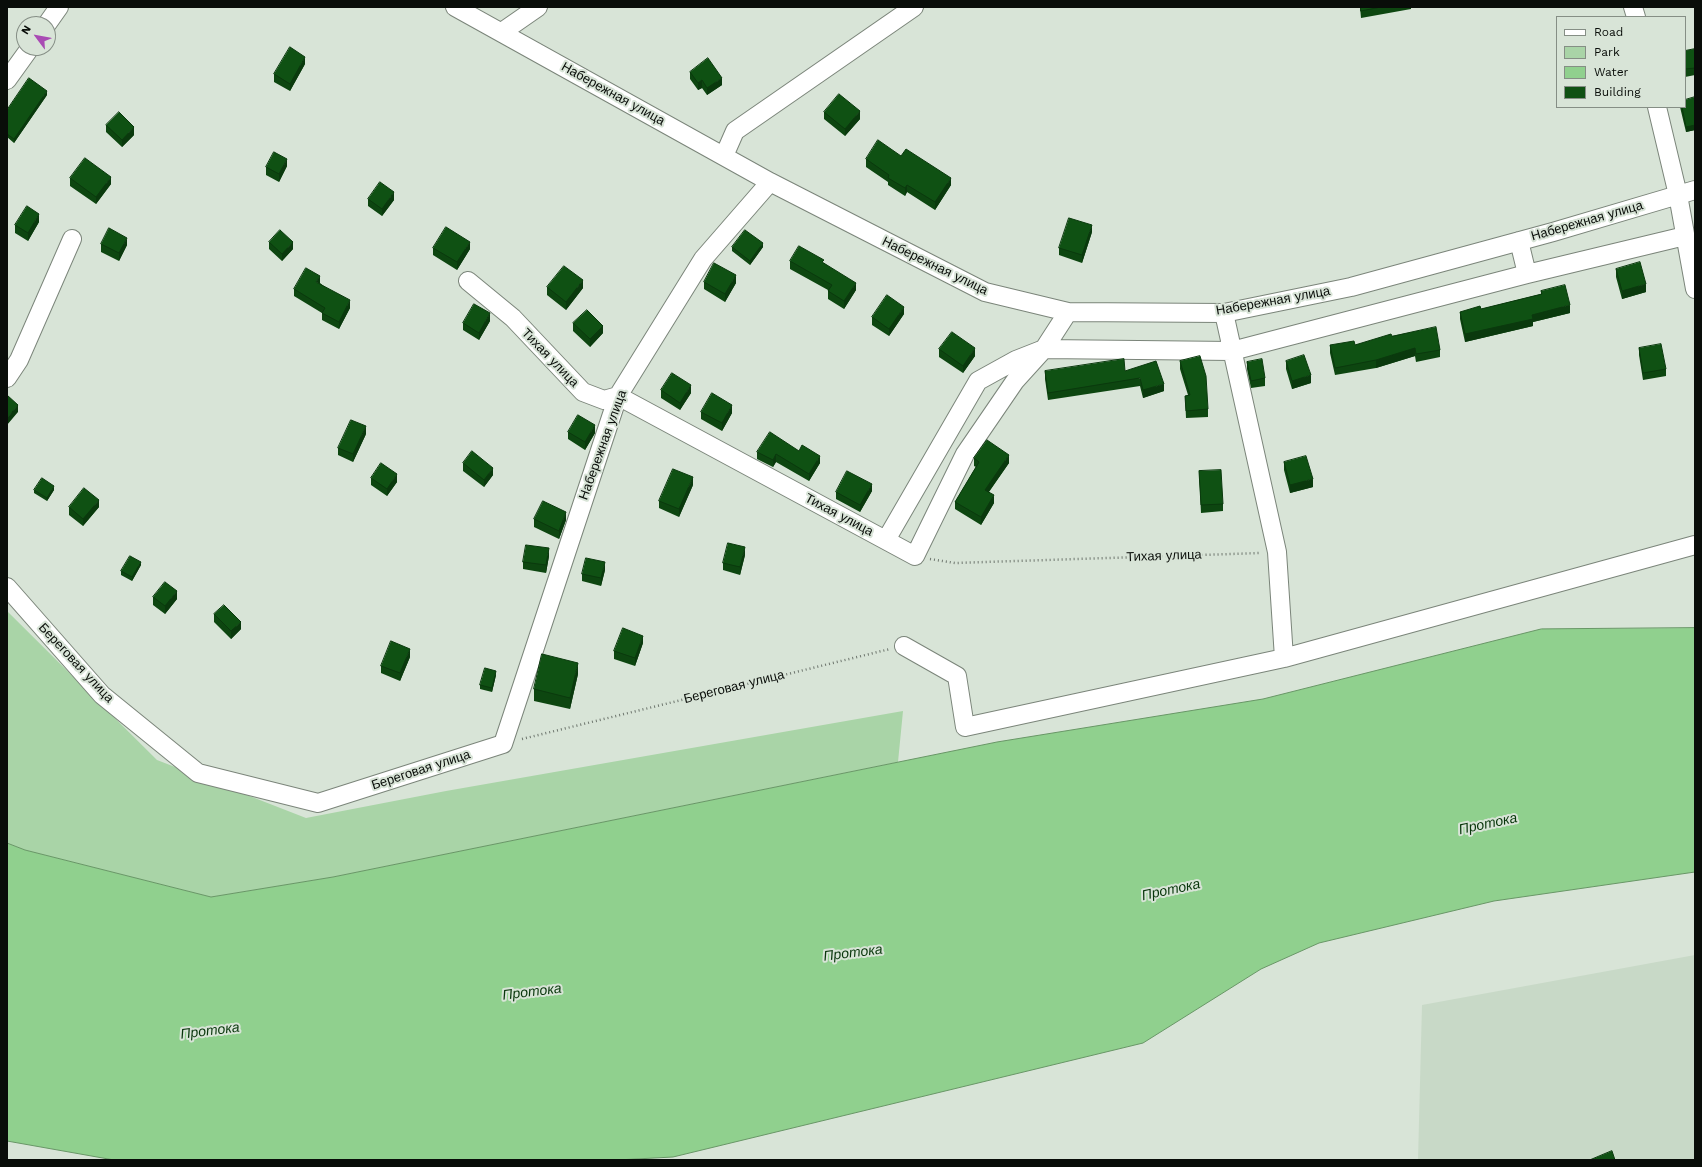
<!DOCTYPE html>
<meta charset="utf-8">
<style>
body{margin:0}
#map{position:relative;width:1702px;height:1167px;overflow:hidden;background:#d8e4d7;font-family:"Work Sans",sans-serif}
canvas{display:block}
.frame{position:absolute;inset:0;border:8px solid #090d09;pointer-events:none}
.legend{position:absolute;left:1556px;top:16px;width:130px;height:92px;box-sizing:border-box;background:#d8e4d7;border:1px solid #858e85;margin:0;padding:5px 7px;list-style:none;font-size:12px;color:#090d09}
.legend li{display:flex;align-items:center;gap:8px;height:20px}
.legend b{width:20px;border:1px solid #858e85}
.north{position:absolute;left:16px;top:16px;width:40px;height:40px;box-sizing:border-box;background:#d8e4d7;border:1px solid #858e85;border-radius:50%;rotate:302deg;font-size:11px;font-weight:700;line-height:16px;text-align:center;color:#090d09}
.north::after{content:'';display:block;margin:auto;width:14px;height:18px;background:#a94bb4;clip-path:polygon(50% 0,100% 100%,50% 72%,0 100%)}
</style>
<div id="map">
<canvas width="1702" height="1167"></canvas>
<div class="frame"></div>
<ul class="legend">
<li><b style="height:5px;background:#fff"></b>Road</li>
<li><b style="height:11px;background:#a9d4a7"></b>Park</li>
<li><b style="height:11px;background:#90d08e"></b>Water</li>
<li><b style="height:11px;background:#0f5113"></b>Building</li>
</ul>
<div class="north">N</div>
</div>
<script>
const c = document.querySelector('canvas').getContext('2d');
c.lineJoin = 'round';
function paint(path, color) {
  c.fillStyle = color;
  c.fill(path, 'evenodd');
}
function strokePath(path, color, width, dash) {
  c.strokeStyle = color;
  c.lineWidth = width;
  c.lineCap = dash ? 'butt' : 'round';
  c.setLineDash(dash || []);
  c.stroke(path);
}
function write(font, color, halo, rows, align = 'center') {
  c.font = font + ' "Work Sans",sans-serif';
  c.lineWidth = 4;
  c.setLineDash([]);
  c.textBaseline = 'middle';
  c.strokeStyle = halo;
  c.fillStyle = color;
  for (const [text, x, y, turn = 0] of rows) {
    c.save();
    c.translate(x, y);
    c.rotate((+turn || 0) * Math.PI / 180);
    c.textAlign = isNaN(turn) ? turn : align;
    if (halo) c.strokeText(text, 0, 0);
    c.fillText(text, 0, 0);
    c.restore();
  }
}
paint(new Path2D(`
 M1695 955V1160H1418L1422 1005Z`), '#c8d9c7');
paint(new Path2D(`
 M7 611 157 760 306 818 446 791 903 711 898 762 333 877 211 897 25 850 7 843Z`), '#a9d4a7');
const water = new Path2D(`
 M1695 628V872L1494 901 1319 943 1261 969 1143 1043 673 1157 617 1160H114L7 1141V843L25 850 211 897 333 877 997 742 1263 699 1541 629Z`);
paint(water, '#90d08e');
strokePath(water, '#689666', 1);
const minor = new Path2D(`
 M455 7 770 182 985 292 1068 312 1224 313 1351 287 1553 232 1695 190
 M1633 7 1636 17
 M47 24 59 7
 M502 32 538 7
 M7 80 30 48
 M1657 107 1678 195 1695 289
 M724 156 735 131 914 7
 M1519 241 1527 274
 M468 281 513 318 583 392 604 400 618 396 915 556 965 454 1015 381 1044 349 1068 312
 M1224 313 1277 552 1284 658
 M7 378 19 360 72 239
 M886 540 978 381 1016 360 1044 349 1232 351 1527 274 1685 236
 M7 587 102 695 198 773 318 803 503 744 618 396 703 259 770 182
 M904 646 957 676 965 727 1284 658 1695 545`);
strokePath(minor, '#7b857a', 20);
strokePath(new Path2D(`
 M930 559 955 563 1261 553
 M522 739 890 649`), '#6e766e', 2.5, [1, 3]);
strokePath(minor, '#fff', 18);
paint(new Path2D(`
 M1360 7H1411V9L1361 18Z
 M1695 49V75L1685 77V51Z
 M305 64 290 91 274 82V74Z
 M690 72 722 85 707 95 702 88 698 90 690 79Z
 M47 95 14 143 7 137V110Z
 M1695 97V130L1686 132 1680 107H1685Z
 M824 112 860 119 845 136 824 119Z
 M106 125 134 135 122 147 106 132Z
 M901 156 951 185 935 210 907 192 905 196 888 185V182L866 167V159Z
 M287 166 279 182 266 175V167Z
 M70 178 111 184 96 204 70 186Z
 M368 199 394 200 382 216 368 206Z
 M39 222 28 241 15 233V225Z
 M1092 232 1082 263 1059 255V248Z
 M269 242 293 249 282 261 269 249Z
 M101 244 127 245 119 261 101 252Z
 M732 247H763L750 265 732 251Z
 M433 248 470 249 457 270 433 255Z
 M790 261 824 263 856 290 844 309 828 299V290L790 269Z
 M1616 269 1646 292 1622 299 1616 277Z
 M704 282 736 283 725 302 704 289Z
 M320 283 350 308 339 329 322 320V313L294 296V289Z
 M547 287 583 288 566 310 547 295Z
 M1541 291 1570 313 1533 322V326L1465 342 1460 319V312L1481 309 1541 294Z
 M904 314 889 336 872 325V317Z
 M490 321 479 340 463 330V323Z
 M573 323 603 333 590 347 573 331Z
 M1392 336 1440 350V357L1416 362 1415 356 1376 368 1335 375 1330 353V345H1355Z
 M1639 348 1666 369V376L1643 380 1639 355Z
 M939 349 975 356 963 373 939 357Z
 M1180 361 1208 409V417L1186 418 1185 396 1188 395 1180 369Z
 M1286 361 1311 383 1292 389 1286 369Z
 M1247 362 1265 378V386L1251 388 1247 369Z
 M1045 371H1125L1164 391 1143 398 1140 386 1048 400 1045 379Z
 M661 390 691 393 680 410 661 398Z
 M701 412 732 413 722 431 701 419Z
 M568 432 595 433 585 450 568 439Z
 M366 434 353 462 338 455V448Z
 M799 451 820 463 809 481 776 462 773 467 757 459V452Z
 M974 458 1009 463 989 492 994 503 981 525 955 509V502L976 467 974 466Z
 M1284 462 1313 487 1290 493 1284 470Z
 M463 463 493 475 484 487 463 471Z
 M1199 471 1223 504V511L1201 513Z
 M371 478 397 482 387 496 371 485Z
 M693 485 679 517 659 508V501Z
 M34 490H54L47 501 34 493Z
 M872 491 860 512 836 499V492Z
 M69 507H99L83 526 69 515Z
 M534 519 566 520 559 539 534 527Z
 M745 555 740 575 723 570V563Z
 M549 556 546 573 523 569V562Z
 M141 565 132 581 121 575V571Z
 M605 570 601 586 582 581V574Z
 M153 597 177 599 165 614 153 605Z
 M214 614 241 629 231 639 214 622Z
 M643 643 635 666 614 659V651Z
 M410 657 400 681 381 673V666Z
 M578 674 570 709 534 701V689Z
 M496 675 492 692 480 689V685Z`), '#0d4610');
paint(new Path2D(`
 M305 57V64L290 91V84Z
 M722 78V85L707 95V88Z
 M702 80V88L698 90V83Z
 M47 91V95L14 143V139Z
 M860 111V119L845 136V129Z
 M1695 125V130L1686 132V127Z
 M134 127V135L122 147V140Z
 M287 159V166L279 182V174Z
 M111 177V184L96 204V197Z
 M951 178V185L935 210V202Z
 M907 185V192L905 196V188Z
 M394 192V200L382 216V209Z
 M39 214V222L28 241V233Z
 M1092 225V232L1082 263V255Z
 M127 238V245L119 261V253Z
 M293 242V249L282 261V254Z
 M470 242V249L457 270V262Z
 M763 243V247L750 265V261Z
 M736 275V283L725 302V294Z
 M320 276V284L316 282Z
 M583 280V288L566 310V302Z
 M856 283V290L844 309V301Z
 M1646 284V292L1622 299V291Z
 M350 300V308L339 329V322Z
 M1570 305V313L1533 322V326L1465 342V334L1532 315Z
 M904 307V314L889 336V329Z
 M490 313V321L479 340V333Z
 M603 326V333L590 347V339Z
 M975 348V356L963 373V366Z
 M1415 348V356L1376 368V360Z
 M1311 375V383L1292 389V381Z
 M1164 384V391L1143 398V390Z
 M691 385V393L680 410V403Z
 M18 405V412L7 425V418Z
 M732 405V413L722 431V423Z
 M595 425V433L585 450V442Z
 M366 426V434L353 462V454Z
 M776 454V462L773 467V460Z
 M1009 455V463L985 497V490Z
 M820 456V463L809 481V474Z
 M493 468V475L484 487V480Z
 M397 474V482L387 496V489Z
 M693 477V485L679 517V509Z
 M1313 479V487L1290 493V485Z
 M872 484V491L860 512V505Z
 M54 486V490L47 501V498Z
 M994 495V503L981 525V517Z
 M99 500V507L83 526V519Z
 M566 512V520L559 539V531Z
 M745 547V555L740 575V567Z
 M549 548V556L546 573V565Z
 M141 562V565L132 581V577Z
 M605 562V570L601 586V578Z
 M177 591V599L165 614V606Z
 M241 622V629L231 639V631Z
 M643 636V643L635 666V658Z
 M410 649V657L400 681V673Z
 M578 663V674L570 709V698Z
 M496 671V675L492 692V688Z`), '#0a390d');
const building = new Path2D(`
 M1361 7H1381L1361 11Z
 M290 47 305 57 290 84 274 74Z
 M1695 49V68L1685 69V51Z
 M708 58 722 78 707 88 702 80 698 83 690 72Z
 M29 78 47 91 14 139 7 134V110Z
 M839 94 860 111 845 129 824 112Z
 M1695 97V125L1686 127 1682 107H1685V100Z
 M119 112 134 127 122 140 106 125Z
 M878 140 901 156 906 149 951 178 935 202 907 185 905 188 888 178 889 175 866 159Z
 M274 152 287 159 279 174 266 167Z
 M85 158 111 177 96 197 70 178Z
 M380 182 394 192 382 209 368 199Z
 M27 206 39 214 28 233 15 225Z
 M1069 218 1092 225 1082 255 1059 248Z
 M446 227 470 242 457 262 433 248Z
 M109 228 127 238 119 253 101 244Z
 M280 230 293 242 282 254 269 242Z
 M745 230 763 243 750 261 732 247Z
 M799 246 824 260 822 262 856 283 844 301 828 291 832 285 790 261Z
 M1640 262 1646 284 1622 291 1616 269Z
 M714 263 736 275 725 294 704 282Z
 M564 266 583 280 566 302 547 287Z
 M306 268 320 276 316 282 350 300 339 322 322 313 325 308 294 289Z
 M1565 285 1570 305 1532 315 1533 319 1465 334 1460 312 1480 306 1481 309 1542 294 1541 291Z
 M887 295 904 307 889 329 872 317Z
 M474 304 490 313 479 333 463 323Z
 M587 310 603 326 590 339 573 323Z
 M1436 327 1440 350 1416 354 1415 348 1376 360 1335 368 1330 345 1354 341 1355 345 1391 334 1392 336Z
 M952 332 975 348 963 366 939 349Z
 M1661 344 1666 369 1643 373 1639 348Z
 M1304 355 1311 375 1292 381 1286 361Z
 M1200 356 1206 376 1208 409 1186 411 1185 396 1190 395 1180 361Z
 M1124 359 1125 371 1156 361 1164 384 1143 390 1140 378 1048 393 1045 371Z
 M1262 359 1265 378 1251 381 1247 362Z
 M672 373 691 385 680 403 661 390Z
 M712 393 732 405 722 423 701 412Z
 M7 395 18 405 7 418Z
 M578 415 595 425 585 442 568 432Z
 M351 420 366 426 353 454 338 448Z
 M770 432 799 451 802 445 820 456 809 474 776 454 773 460 757 452Z
 M987 440 1009 455 985 490 994 495 981 517 955 502 979 462 974 458Z
 M472 451 493 468 484 480 463 463Z
 M1306 456 1313 479 1290 485 1284 462Z
 M381 463 397 474 387 489 371 478Z
 M673 469 693 477 679 509 659 501Z
 M1221 470 1223 504 1201 505 1199 471Z
 M847 471 872 484 860 505 836 492Z
 M42 478 54 486 47 498 34 490Z
 M84 488 99 500 83 519 69 507Z
 M543 501 566 512 559 531 534 519Z
 M728 543 745 547 740 567 723 563Z
 M526 545 549 548 546 565 523 562Z
 M130 556 141 562 132 577 121 571Z
 M586 558 605 562 601 578 582 574Z
 M165 582 177 591 165 606 153 597Z
 M224 605 241 622 231 631 214 614Z
 M623 628 643 636 635 658 614 651Z
 M391 641 410 649 400 673 381 666Z
 M542 654 578 663 570 698 534 689Z
 M485 668 496 671 492 688 480 685Z
 M1612 1151 1615 1160H1590Z`);
paint(building, '#0f5113');
strokePath(building, '#0a390d', 1);
write('13px', '#090d09', '#d8e4d7', [
 ["Набережная улица",613,94,29],
 ["Набережная улица",1587,221,-16],
 ["Набережная улица",935,266,26],
 ["Набережная улица",1273,301,-10],
 ["Тихая улица",550,358,46],
 ["Набережная улица",603,445,-70],
 ["Тихая улица",839,515,28],
 ["Тихая улица",1164,556,-2],
 ["Береговая улица",76,663,47],
 ["Береговая улица",734,687,-14],
 ["Береговая улица",421,770,-18]
]);
write('italic 14px', '#08360b', '#d8e4d7', [
 ["Протока",1488,824,-12],
 ["Протока",1171,890,-12],
 ["Протока",853,953,-7],
 ["Протока",532,992,-7],
 ["Протока",210,1031,-7]
]);
</script>
